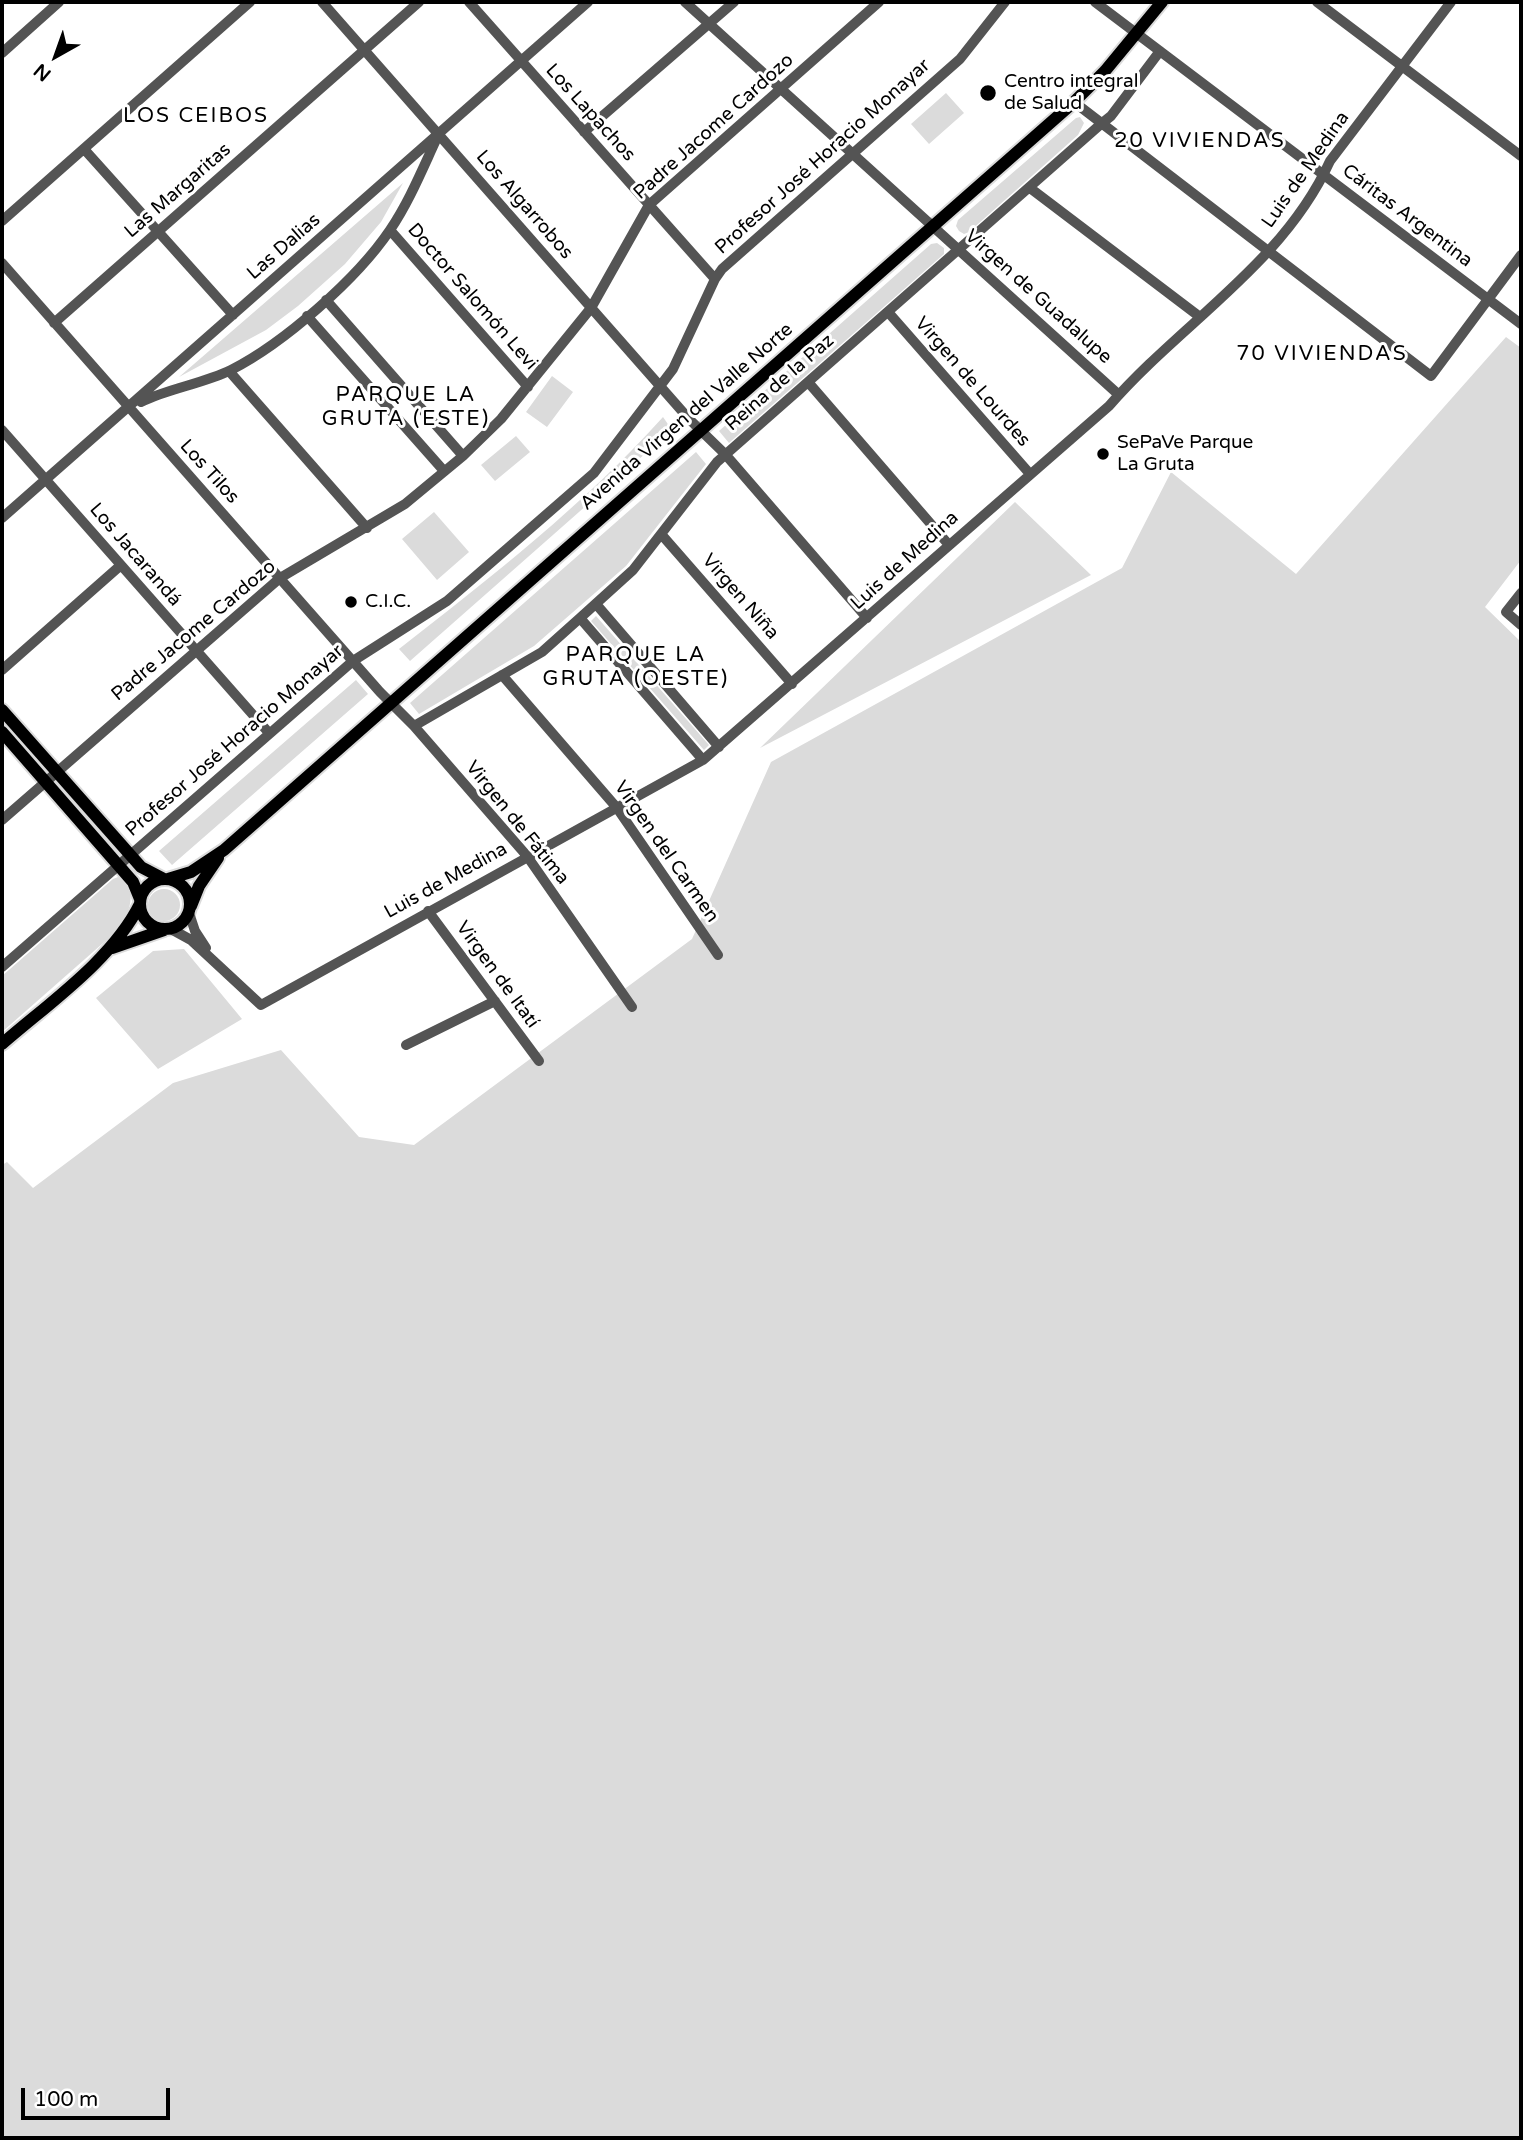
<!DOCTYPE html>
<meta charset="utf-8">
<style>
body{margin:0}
#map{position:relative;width:1523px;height:2140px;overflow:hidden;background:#fff;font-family:"Varela Round",sans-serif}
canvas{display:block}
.frame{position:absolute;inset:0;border:4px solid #000;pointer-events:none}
.north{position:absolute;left:21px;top:21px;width:70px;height:70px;-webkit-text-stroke:5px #fff;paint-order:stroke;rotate:220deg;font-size:19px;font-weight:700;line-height:28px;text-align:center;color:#000}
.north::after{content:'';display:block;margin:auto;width:24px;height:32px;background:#000;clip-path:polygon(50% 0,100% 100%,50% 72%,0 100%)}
.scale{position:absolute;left:21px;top:2088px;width:149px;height:32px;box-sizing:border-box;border:4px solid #000;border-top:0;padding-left:9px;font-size:21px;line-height:24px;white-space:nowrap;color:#000;-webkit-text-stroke:5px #fff;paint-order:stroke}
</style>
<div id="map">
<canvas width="1523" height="2140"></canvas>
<div class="frame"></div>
<div class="north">N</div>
<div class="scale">100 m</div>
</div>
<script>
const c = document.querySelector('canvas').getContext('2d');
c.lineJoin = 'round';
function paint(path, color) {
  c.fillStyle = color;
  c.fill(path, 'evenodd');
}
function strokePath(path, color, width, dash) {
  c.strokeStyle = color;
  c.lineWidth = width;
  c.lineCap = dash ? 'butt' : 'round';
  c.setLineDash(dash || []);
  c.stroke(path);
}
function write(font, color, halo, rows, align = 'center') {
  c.font = font + ' "Varela Round",sans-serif';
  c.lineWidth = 6;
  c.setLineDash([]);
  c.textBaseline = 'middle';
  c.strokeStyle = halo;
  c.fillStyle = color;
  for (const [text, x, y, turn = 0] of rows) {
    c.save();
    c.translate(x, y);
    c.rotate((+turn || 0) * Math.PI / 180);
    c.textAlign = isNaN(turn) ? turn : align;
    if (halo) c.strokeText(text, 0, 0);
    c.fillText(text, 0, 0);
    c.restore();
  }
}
paint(new Path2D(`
 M946 93 964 113 929 144 911 124Z
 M1080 117 1084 123 1078 135 969 232 964 234 959 231 956 226 958 220 1076 118Z
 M403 183 381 222 345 264 298 306 266 330 179 377Z
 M937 243 944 248V254L729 443 719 431 931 244Z
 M1506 337 1521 348V560L1485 607 1521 642V2138H2V1165L7 1162 33 1188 173 1083 281 1050 359 1137 414 1145 692 939 771 762 1122 568 1171 472 1296 574Z
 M552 376 573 392 547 427 526 412Z
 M663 417 672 430 410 661 399 649C491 577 584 505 663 417Z
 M516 436 530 452 495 481 481 465Z
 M696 452 706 464 626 566 534 646 419 714 410 703Z
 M1015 502 1091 575 760 748Z
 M434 512 469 552 437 580 402 539Z
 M596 616 709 745 704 750 591 621Z
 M356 680 368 694 172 865 159 851Z
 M118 877C140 889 129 914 118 930L2 1032V976L113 879Z
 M148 905a16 16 0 1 1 32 0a16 16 0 1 1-32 0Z
 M184 949 242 1019 158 1069 96 998 153 951Z`), '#dbdbdb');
const major = new Path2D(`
 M2 710 141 867 164 879
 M2 732 133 882 140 899
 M140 904a25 25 0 1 1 50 0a25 25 0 1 1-50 0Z
 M168 879 191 872 224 850 1074 102 1105 71 1162 2
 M191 906 199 886 218 858
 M112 948 164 930
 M2 1044C49 1003 112 960 140 904`);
strokePath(major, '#dbdbdb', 16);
strokePath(new Path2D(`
 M322 2 689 419 725 454 867 618
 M469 2 715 279
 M685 2 1119 395
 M1095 2 1521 324
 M1317 2 1521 156
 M2 53 59 2
 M1074 102 1431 376 1521 255
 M584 132 734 2
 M84 149 233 315
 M1030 188 1200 317
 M2 221 250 2
 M390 230 528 387
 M2 263 380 692 414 726 527 856 632 1007
 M326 300 463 456
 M888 312 1030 474
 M307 316 444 471
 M54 323 419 2
 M229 371 367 528
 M808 382 949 545
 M141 402C170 388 202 384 231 370 284 343 357 279 390 230 409 202 422 170 436 140
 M2 430 269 733
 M2 518 588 2
 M661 534 792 684
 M1521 593 1506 612 1521 625
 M596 604 719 747
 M580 618 703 760
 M2 670 121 565
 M502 675 617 808 718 955
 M414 726 542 652 580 618 633 570 717 462 1101 124 1111 116 1160 51
 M2 820 280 578 405 504 463 456 501 419 591 308 649 205 879 2
 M428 911 539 1061
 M189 913 195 931 206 948
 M171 929 191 940 261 1005 703 760 1109 406C1181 323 1283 264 1330 161L1451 2
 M2 967 353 661 447 601 594 473 673 369 715 279 722 269 960 59 1005 2
 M406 1045 495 1001`), '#545454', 10);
strokePath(major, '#000', 12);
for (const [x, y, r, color] of [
 [988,93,9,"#000"],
 [1103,454,7,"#000"],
 [351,602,7,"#000"]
]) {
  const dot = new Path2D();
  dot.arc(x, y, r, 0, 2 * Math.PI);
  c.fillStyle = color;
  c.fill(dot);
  strokePath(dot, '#fff', 2.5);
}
write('19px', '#000', '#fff', [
 ["Centro integral",1004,82],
 ["de Salud",1004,104],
 ["SePaVe Parque",1117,443],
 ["La Gruta",1117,465],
 ["C.I.C.",365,602]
], 'left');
write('19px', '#000', '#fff', [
 ["Los Lapachos",590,113,48],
 ["Padre Jacome Cardozo",714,127,-42],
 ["Profesor José Horacio Monayar",823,157,-42],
 ["Luis de Medina",1306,170,-55],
 ["Las Margaritas",178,191,-41],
 ["Los Algarrobos",524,205,49],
 ["Cáritas Argentina",1407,216,37],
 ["Las Dalias",284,247,-41],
 ["Doctor Salomón Levi",472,297,49],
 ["Virgen de Guadalupe",1038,297,42],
 ["Virgen de Lourdes",972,382,49],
 ["Reina de la Paz",780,383,-41],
 ["Avenida Virgen del Valle Norte",687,417,-41],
 ["Los Tilos",209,472,48],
 ["Los Jacarandá",135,555,49],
 ["Luis de Medina",905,561,-42],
 ["Virgen Niña",740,597,49],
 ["Padre Jacome Cardozo",194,631,-40],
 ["Profesor José Horacio Monayar",235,741,-41],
 ["Virgen de Fátima",517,823,51],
 ["Virgen del Carmen",666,852,55],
 ["Luis de Medina",446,881,-29],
 ["Virgen de Itatí",497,975,54]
]);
c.letterSpacing = '2px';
write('21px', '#000', '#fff', [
 ["LOS CEIBOS",196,116],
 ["20 VIVIENDAS",1200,141],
 ["70 VIVIENDAS",1322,354],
 ["PARQUE LA",406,395],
 ["GRUTA (ESTE)",406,419],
 ["PARQUE LA",636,655],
 ["GRUTA (OESTE)",636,679]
]);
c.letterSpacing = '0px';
</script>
